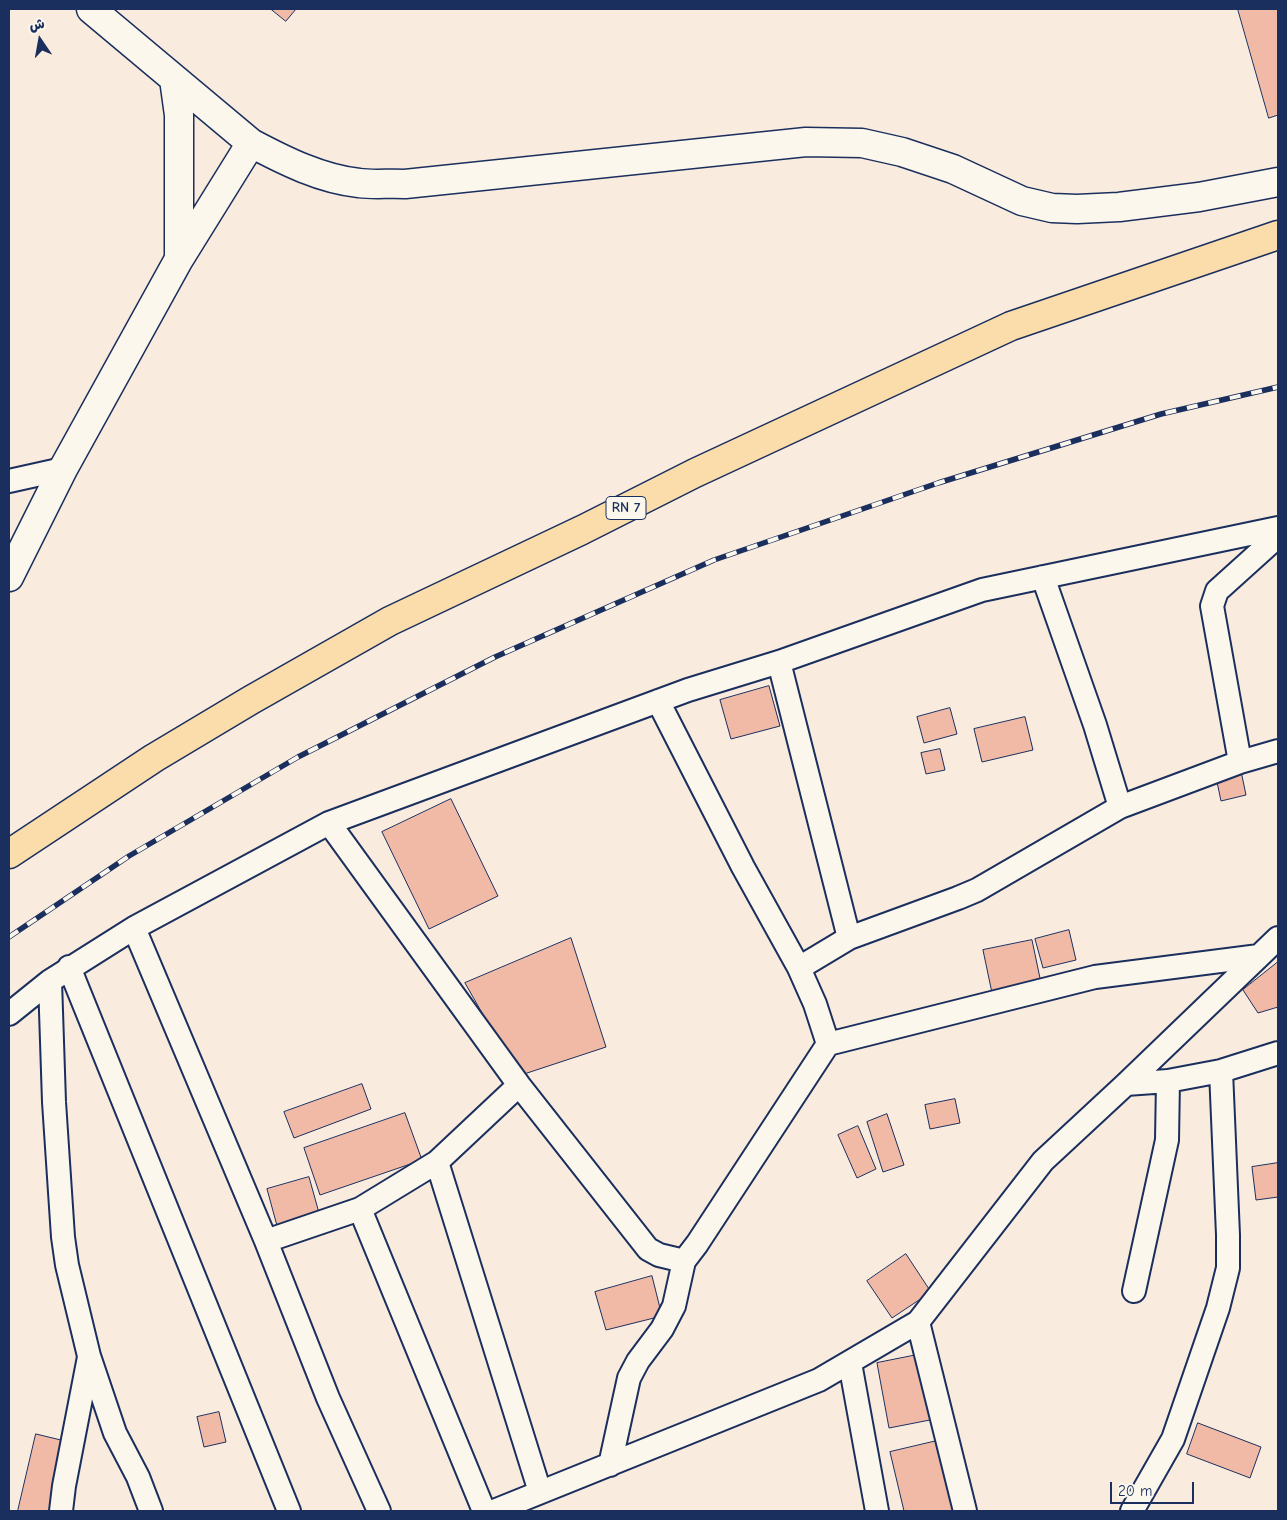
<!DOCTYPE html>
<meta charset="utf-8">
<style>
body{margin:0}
#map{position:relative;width:1287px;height:1520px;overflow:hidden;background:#f9ebde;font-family:"Comic Neue","Playpen Sans Arabic",sans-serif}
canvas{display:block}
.frame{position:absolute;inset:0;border:10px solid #1b2f5e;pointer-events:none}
.north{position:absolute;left:15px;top:15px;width:50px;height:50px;-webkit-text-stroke:4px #fbf7ec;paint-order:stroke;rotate:348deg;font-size:14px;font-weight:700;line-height:20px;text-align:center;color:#1b2f5e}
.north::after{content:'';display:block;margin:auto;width:18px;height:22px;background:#1b2f5e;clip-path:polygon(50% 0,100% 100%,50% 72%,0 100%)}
.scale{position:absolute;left:1110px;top:1482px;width:84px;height:22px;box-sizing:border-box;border:2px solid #1b2f5e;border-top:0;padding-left:6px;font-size:15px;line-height:18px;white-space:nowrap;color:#1b2f5e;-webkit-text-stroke:4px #fbf7ec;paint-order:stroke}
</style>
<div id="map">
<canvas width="1287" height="1520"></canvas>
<div class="frame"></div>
<div class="north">ش</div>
<div class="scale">20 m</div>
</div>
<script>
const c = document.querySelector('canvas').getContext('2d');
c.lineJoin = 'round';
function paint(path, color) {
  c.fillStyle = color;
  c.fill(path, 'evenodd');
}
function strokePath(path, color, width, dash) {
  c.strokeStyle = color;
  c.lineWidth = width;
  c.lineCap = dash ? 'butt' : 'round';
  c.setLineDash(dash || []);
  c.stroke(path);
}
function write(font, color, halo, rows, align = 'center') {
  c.font = font + ' "Comic Neue",sans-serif';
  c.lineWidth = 4.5;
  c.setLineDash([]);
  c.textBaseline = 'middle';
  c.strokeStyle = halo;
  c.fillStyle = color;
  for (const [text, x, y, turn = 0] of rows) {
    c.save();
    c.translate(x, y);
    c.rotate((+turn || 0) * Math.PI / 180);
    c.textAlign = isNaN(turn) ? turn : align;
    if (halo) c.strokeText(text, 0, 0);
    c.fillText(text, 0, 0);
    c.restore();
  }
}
const building = new Path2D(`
 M271 9H296L286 21Z
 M1238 9H1278V115L1269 118Z
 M769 686 780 726 731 739 720 700Z
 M950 708 957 734 924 743 917 717Z
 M1025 717 1033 750 982 762 974 729Z
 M940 749 945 770 926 774 921 753Z
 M1241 771 1246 795 1221 801 1216 777Z
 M451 799 498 896 429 929 382 832Z
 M1069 930 1076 960 1043 968 1035 939Z
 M571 938 606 1047 518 1076 465 983Z
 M1032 940 1041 983 992 993 983 950Z
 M1278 962V1007L1258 1013 1243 990Z
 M362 1084 371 1109 294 1138 284 1112Z
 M955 1099 960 1123 930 1129 925 1105Z
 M405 1113 422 1160 320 1195 304 1148Z
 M887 1114 904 1165 883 1172 867 1122Z
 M858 1126 876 1169 857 1178 838 1135Z
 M1278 1163V1197L1256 1200 1252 1167Z
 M309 1177 321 1220 279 1233 267 1189Z
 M906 1254 931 1292 892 1318 867 1281Z
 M652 1276 662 1316 606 1330 595 1292Z
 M917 1355 930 1420 889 1428 877 1363Z
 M219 1412 226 1442 204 1447 197 1417Z
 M1198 1423 1261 1447 1250 1478 1187 1454Z
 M36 1434 65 1441 49 1511H18Z
 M941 1440 958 1511H904L890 1452Z`);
paint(building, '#f1baa6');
strokePath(building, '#1b2f5e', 1);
const street = new Path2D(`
 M9 481 63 469
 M1043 577 1095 725 1120 807
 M779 662 849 938 799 968
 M1240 762 1212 606 1217 591 1278 536
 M329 823 519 1085 648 1249 659 1255 684 1261 697 1244 828 1044 815 1004 799 968 743 867 658 701
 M134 928 266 1241 328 1398 379 1511
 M849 938 958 898 977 890 1120 807 1240 762 1278 751
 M69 967 289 1511
 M50 981 54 1102 63 1237 67 1265 89 1356 115 1433 138 1477 151 1511
 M9 1014 50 981 134 928 329 823 688 690 779 662 982 590 1278 528
 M828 1044 1095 977 1259 956
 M1126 1084 1168 1081 1221 1071 1278 1053
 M519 1085 437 1162 540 1492
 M360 1209 484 1511
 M266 1241 360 1209 437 1162
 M1134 1291 1167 1140 1168 1081
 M918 1322 965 1511
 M850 1363 877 1511
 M610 1465 629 1378 638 1361 662 1329 674 1306 684 1261
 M61 1511 64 1486 89 1357
 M494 1511 819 1380 918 1322 1043 1161 1126 1084 1278 938
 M1132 1511 1173 1439 1218 1308 1228 1268V1235L1221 1071`);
const secondary = new Path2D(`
 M91 9 251 143C285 161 321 179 359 183 374 185 390 183 405 184L806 142 862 143 902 152 953 169 1022 201 1052 208 1077 209 1119 207 1199 197 1278 182
 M174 79 179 115V259
 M9 577 63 469 179 259 251 143`);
const primary = new Path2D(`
 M9 854 154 758 251 700 390 621 582 530 695 473 1011 326 1278 235`);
strokePath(street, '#1b2f5e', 26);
strokePath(secondary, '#1b2f5e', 31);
strokePath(primary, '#1b2f5e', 31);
strokePath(street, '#fbf7ec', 22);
strokePath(secondary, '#fbf7ec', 28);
strokePath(primary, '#fbddab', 28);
const rail = new Path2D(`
 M9 937 129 856 298 757 495 657 714 560 938 483 1161 414 1278 387`);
strokePath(rail, '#1b2f5e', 5.5);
strokePath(rail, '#fbf7ec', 4, [11]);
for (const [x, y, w] of [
 [626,508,40]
]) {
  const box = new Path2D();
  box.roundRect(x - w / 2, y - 11.5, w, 23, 4);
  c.fillStyle = '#fbf7ec';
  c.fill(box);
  strokePath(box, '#1b2f5e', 1);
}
write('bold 14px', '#1b2f5e', null, [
 ["RN 7",626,508]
]);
</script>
